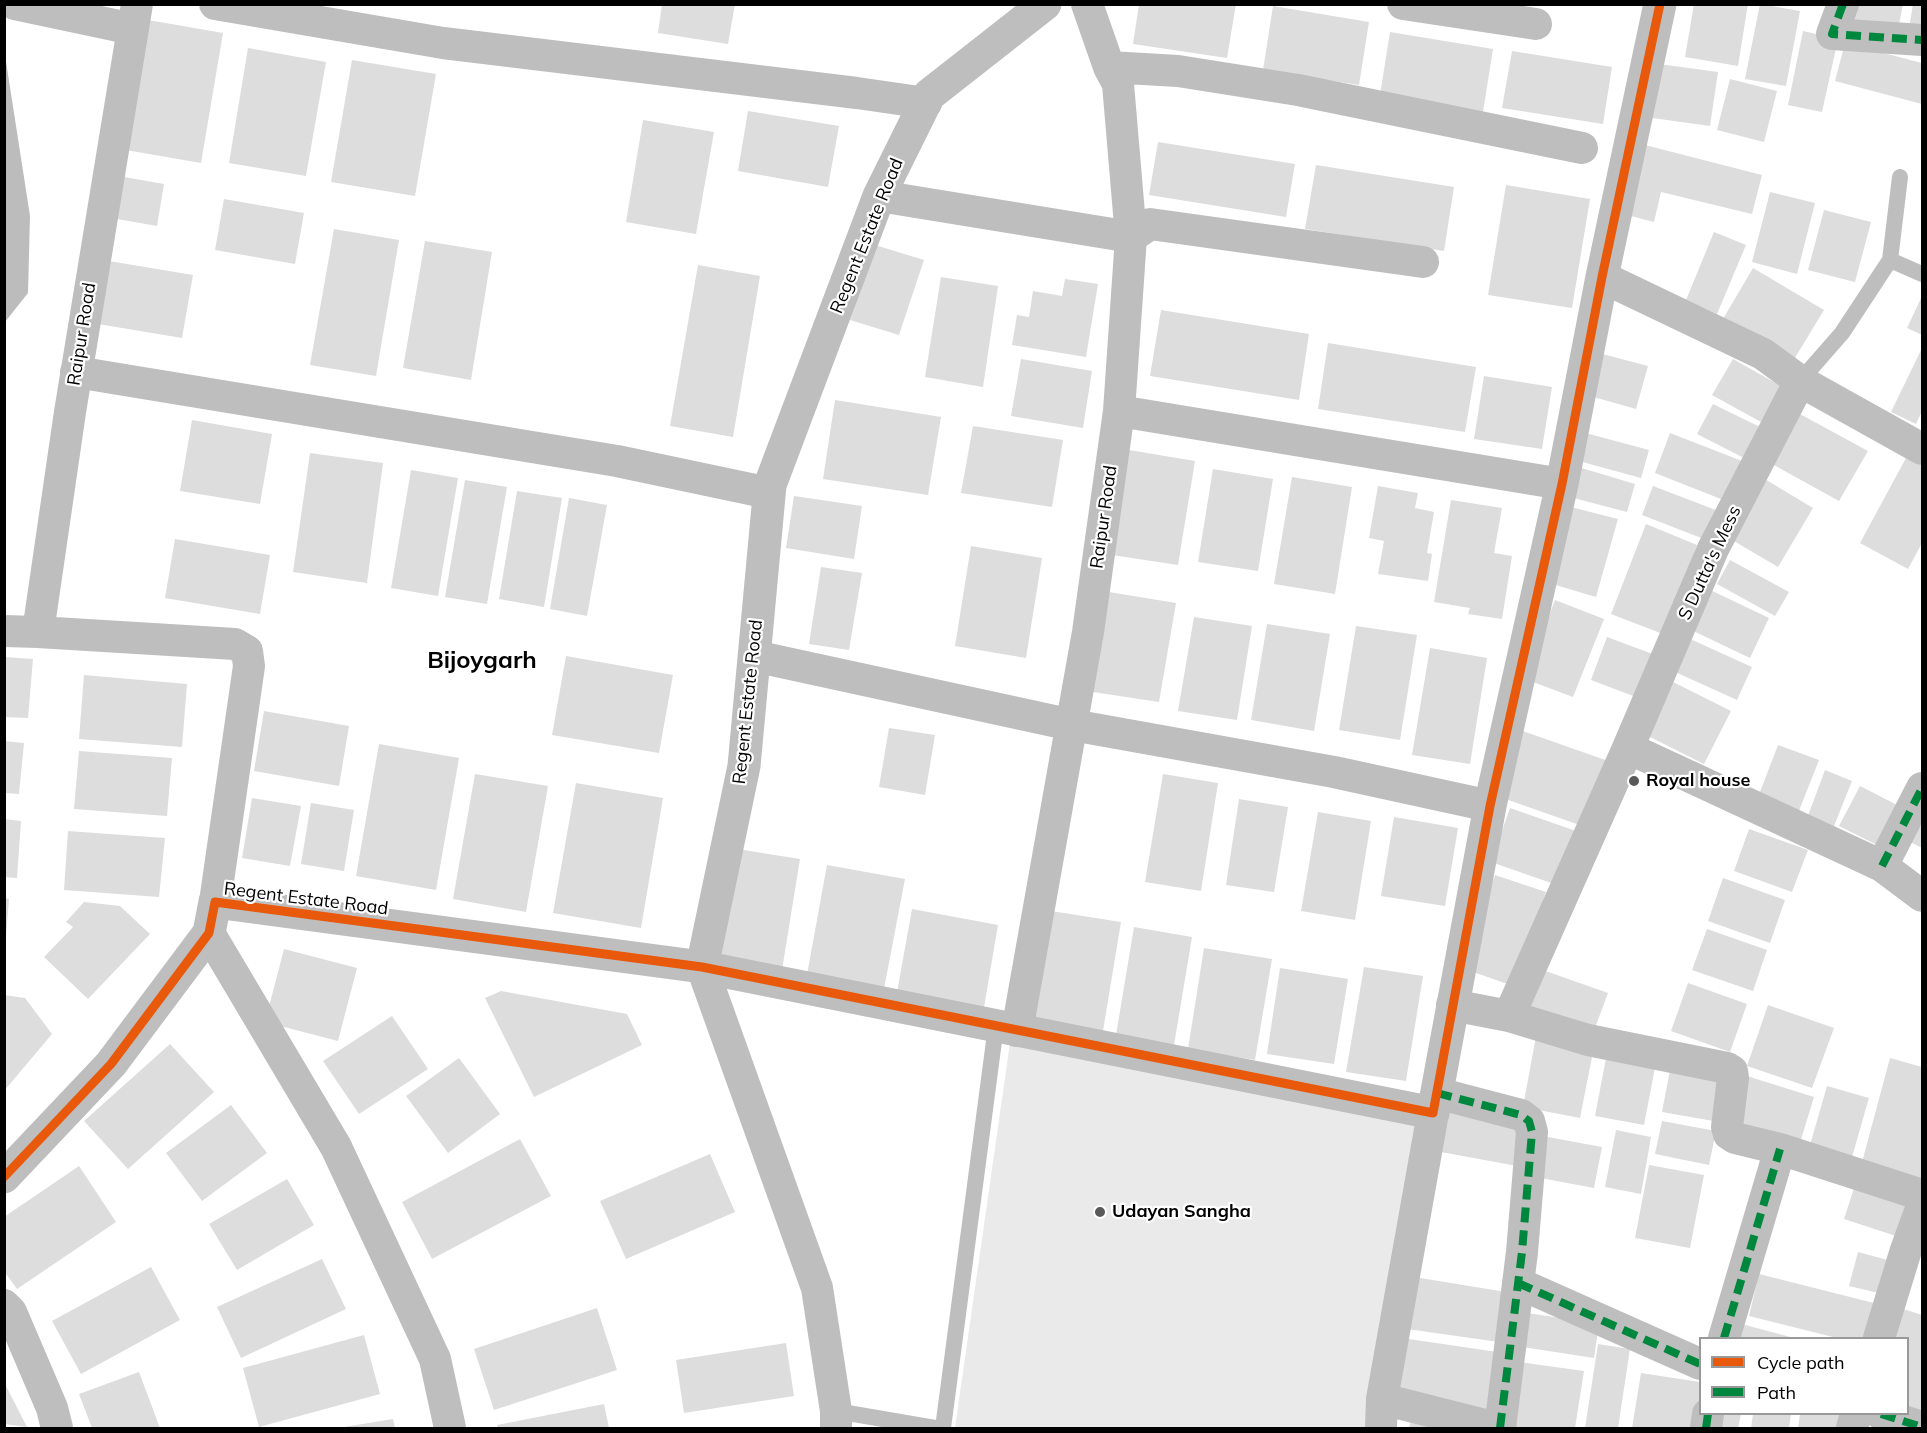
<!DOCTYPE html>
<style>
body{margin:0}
#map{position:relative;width:1927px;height:1433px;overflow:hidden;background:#fff;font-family:Mulish,sans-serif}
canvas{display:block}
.frame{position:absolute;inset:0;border:6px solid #000;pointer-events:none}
.legend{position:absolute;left:1699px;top:1337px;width:210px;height:78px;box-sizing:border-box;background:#fff;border:2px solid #999;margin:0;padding:8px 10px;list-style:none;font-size:18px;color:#000}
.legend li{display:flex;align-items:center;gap:12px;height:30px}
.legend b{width:30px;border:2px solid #999}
</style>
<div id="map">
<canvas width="1927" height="1433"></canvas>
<div class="frame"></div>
<ul class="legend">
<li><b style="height:8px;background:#e8590c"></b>Cycle path</li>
<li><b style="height:8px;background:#00873e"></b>Path</li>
</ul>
</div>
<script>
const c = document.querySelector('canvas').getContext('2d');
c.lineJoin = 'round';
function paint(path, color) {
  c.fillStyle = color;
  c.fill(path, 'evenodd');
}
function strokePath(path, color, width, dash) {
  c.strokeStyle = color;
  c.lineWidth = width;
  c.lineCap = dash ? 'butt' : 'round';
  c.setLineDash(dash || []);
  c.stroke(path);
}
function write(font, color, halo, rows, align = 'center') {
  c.font = font + ' Mulish,sans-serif';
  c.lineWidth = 4.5;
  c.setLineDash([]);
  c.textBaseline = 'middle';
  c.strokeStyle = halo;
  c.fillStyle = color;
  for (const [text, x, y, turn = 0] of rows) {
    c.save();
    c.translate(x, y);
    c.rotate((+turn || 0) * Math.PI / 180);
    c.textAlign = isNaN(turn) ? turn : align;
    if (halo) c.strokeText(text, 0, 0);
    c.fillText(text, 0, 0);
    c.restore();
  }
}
paint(new Path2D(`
 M1011 1036 1431 1122 1381 1428H955Z`), '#eaeaea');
paint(new Path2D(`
 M5 55 30 216 28 293 5 322Z`), '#bcbcbc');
paint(new Path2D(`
 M662 4H735L728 44 658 33Z
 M1139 4H1236L1227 58 1133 44Z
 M1694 4H1748L1738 66 1685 57Z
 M1760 4 1800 11 1786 86 1745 79Z
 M1846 4H1903L1897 35 1842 25Z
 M1913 4H1922V30L1909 28Z
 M1273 6 1369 22 1359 85 1263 70Z
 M148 20 223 33 201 163 126 150Z
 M1803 31 1838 39 1822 112 1788 105Z
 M1390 32 1493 49 1483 112 1380 95Z
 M1845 43 1922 63V104L1835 81Z
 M248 48 326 62 306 176 229 163Z
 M1512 51 1612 67 1603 124 1502 108Z
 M352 60 436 74 415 196 331 182Z
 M1652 63 1718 72 1710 126 1645 117Z
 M1730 79 1777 91 1764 142 1717 130Z
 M748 111 839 126 828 187 738 171Z
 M643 120 714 132 696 234 626 222Z
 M1158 142 1295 164 1286 217 1149 195Z
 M1641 144 1762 175 1752 214 1661 192 1654 222 1623 214Z
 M1316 165 1454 187 1444 251 1305 229Z
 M113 175 164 184 157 226 106 217Z
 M1506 185 1590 199 1572 308 1488 295Z
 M1770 192 1815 203 1797 274 1752 262Z
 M224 199 304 213 295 264 215 250Z
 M1824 210 1871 222 1855 282 1808 270Z
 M334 229 399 240 376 376 310 365Z
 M1714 232 1746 245 1717 314 1686 300Z
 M425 241 492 252 471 380 403 368Z
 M875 245 924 260 899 335 850 320Z
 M109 261 193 275 182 338 98 324Z
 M698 265 760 276 733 437 670 426Z
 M1753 268 1824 310 1793 361 1723 319Z
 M941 277 998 286 983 387 925 377Z
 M1065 279 1098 284 1086 357 1012 345 1017 315 1029 317 1033 291 1062 296Z
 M1922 296V335L1907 328Z
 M1161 310 1309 334 1299 400 1150 376Z
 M1328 343 1476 367 1465 432 1318 409Z
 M1922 348V411L1916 424 1891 412Z
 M1595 352 1648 366 1636 409 1583 394Z
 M1021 359 1092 371 1083 428 1011 416Z
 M1733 359 1781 386 1761 422 1712 395Z
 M1484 376 1552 387 1542 449 1474 439Z
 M835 400 941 417 928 495 823 479Z
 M1713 404 1762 428 1746 459 1697 434Z
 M1800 414 1868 451 1839 501 1772 464Z
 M192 420 272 434 260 504 180 491Z
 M973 426 1063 440 1052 507 961 493Z
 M1582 432 1649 450 1641 478 1575 460Z
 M1670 433 1742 461 1726 501 1655 473Z
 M1129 450 1195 461 1178 565 1112 555Z
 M310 453 383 463 367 583 293 572Z
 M1906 458 1922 466V543L1908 569 1860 543Z
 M1575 466 1635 484 1627 512 1566 496Z
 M1213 469 1273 479 1258 571 1198 562Z
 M411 470 458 478 438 596 391 588Z
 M1292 477 1352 487 1335 594 1274 584Z
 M1763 478 1813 508 1778 567 1727 537Z
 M465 480 507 487 487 604 445 597Z
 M1378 486 1418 493 1415 508 1434 512 1427 553 1432 554 1428 581 1378 574 1384 541 1369 538Z
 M1653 486 1721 512 1709 541 1642 515Z
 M517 491 562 498 544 607 499 599Z
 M794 496 862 506 854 559 786 548Z
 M569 498 607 505 587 616 550 609Z
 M1451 500 1502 508 1494 553 1512 556 1502 619 1468 614 1470 608 1434 602Z
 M1563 505 1618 519 1596 597 1542 581Z
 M1646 524 1697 545 1663 634 1611 614Z
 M175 539 270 555 260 614 165 598Z
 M971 546 1042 558 1026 658 955 646Z
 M1730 560 1789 592 1775 616 1717 584Z
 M821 567 862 573 849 650 809 644Z
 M1706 588 1769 618 1750 658 1687 628Z
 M1109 592 1176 603 1159 702 1093 692Z
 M1555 600 1604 619 1573 697 1525 679Z
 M1194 617 1252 626 1237 720 1178 711Z
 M1267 624 1330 634 1314 731 1251 720Z
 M1356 626 1417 635 1400 740 1339 730Z
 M1607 637 1658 656 1641 699 1591 680Z
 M1688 638 1752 667 1737 700 1673 671Z
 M1430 648 1487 658 1470 764 1412 755Z
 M566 656 673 675 659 753 552 735Z
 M4 657 33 659 28 718 4 717Z
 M84 675 187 684 182 747 79 739Z
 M1669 680 1731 711 1704 764 1642 733Z
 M264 711 349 726 339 786 254 771Z
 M889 728 935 735 925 795 879 787Z
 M1520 730 1611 762 1588 828 1497 796Z
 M4 741 24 743 19 794 4 793Z
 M379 744 459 758 436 890 356 876Z
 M1778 745 1819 760 1795 821 1755 805Z
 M79 751 172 758 167 816 74 809Z
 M1825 770 1852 781 1832 831 1806 821Z
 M475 774 548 786 526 912 453 899Z
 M1163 774 1218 783 1201 891 1145 882Z
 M576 783 663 798 641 928 553 913Z
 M1860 786 1905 809 1885 849 1839 826Z
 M252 798 301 806 290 866 242 858Z
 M1239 799 1288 807 1274 892 1226 885Z
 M311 803 354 810 344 871 301 864Z
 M1510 808 1576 831 1557 885 1491 862Z
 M1922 808V848L1900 837Z
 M1318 812 1371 821 1355 920 1301 911Z
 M1394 817 1458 828 1445 906 1381 896Z
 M4 819 21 821 17 878 4 877Z
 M1749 829 1808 850 1792 892 1734 871Z
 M68 831 165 838 159 897 64 890Z
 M731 848 800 859 782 970 714 959Z
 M827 865 905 879 883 994 806 980Z
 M1495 875 1546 892 1513 986 1462 968Z
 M1723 878 1785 900 1770 943 1708 921Z
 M4 898 9 899 6 936H4Z
 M84 902 120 906 150 934 88 999 44 957 73 927 66 922Z
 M912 909 998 925 983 1013 896 998Z
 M1051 911 1121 922 1103 1031 1033 1019Z
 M1134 927 1192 937 1174 1045 1116 1035Z
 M1707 929 1767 950 1753 991 1692 970Z
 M1204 948 1272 959 1255 1060 1188 1049Z
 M284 949 357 968 338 1041 265 1022Z
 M1364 967 1423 976 1406 1081 1346 1072Z
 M1280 968 1348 979 1334 1064 1267 1054Z
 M1537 968 1608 993 1592 1036 1522 1011Z
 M1688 983 1747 1004 1730 1052 1671 1031Z
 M501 991 627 1014 642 1045 534 1097 485 998Z
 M4 995 25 998 52 1034 4 1091Z
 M1768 1005 1834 1028 1812 1088 1747 1066Z
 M392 1016 428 1069 359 1114 323 1061Z
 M1536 1036 1594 1047 1580 1118 1523 1107Z
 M170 1044 214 1092 128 1169 84 1121Z
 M1608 1048 1657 1057 1644 1125 1595 1116Z
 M459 1058 500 1114 448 1153 406 1096Z
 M1890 1058 1922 1067V1182L1861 1166Z
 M1671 1065 1727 1075 1719 1122 1662 1112Z
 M1747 1076 1814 1097 1799 1146 1732 1126Z
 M1827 1086 1869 1098 1850 1164 1808 1152Z
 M231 1105 267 1153 202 1201 166 1153Z
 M1437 1109 1525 1127 1517 1166 1430 1150Z
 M1662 1121 1716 1131 1709 1165 1655 1154Z
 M1616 1130 1651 1137 1641 1194 1605 1187Z
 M1537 1135 1602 1147 1594 1188 1530 1176Z
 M520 1139 551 1196 432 1259 402 1202Z
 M710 1154 735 1212 626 1259 600 1201Z
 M1649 1165 1704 1175 1690 1248 1635 1238Z
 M79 1166 116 1222 17 1289 4 1271V1217Z
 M287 1179 314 1225 237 1270 209 1224Z
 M1855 1185 1913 1203 1902 1238 1844 1219Z
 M1858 1252 1895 1262 1887 1295 1849 1286Z
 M322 1259 346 1309 241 1358 217 1307Z
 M151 1267 180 1320 81 1374 52 1321Z
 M1759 1274 1878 1304 1869 1338H1837L1749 1316Z
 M1408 1276 1506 1292 1499 1342 1400 1328Z
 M1897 1307 1922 1315V1421L1908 1414V1338H1886Z
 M597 1308 617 1370 494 1410 474 1349Z
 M1521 1312 1599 1324 1594 1358 1516 1346Z
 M1738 1323 1794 1338H1734Z
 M364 1335 380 1394 259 1427 243 1368Z
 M1395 1337 1504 1353 1495 1411 1387 1394Z
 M786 1343 794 1396 684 1413 676 1360Z
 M1598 1344 1630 1349 1618 1428H1585Z
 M1519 1362 1584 1371 1575 1428 1509 1427Z
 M139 1372 160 1428H92L79 1394Z
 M1641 1373 1700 1382 1701 1428H1632Z
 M4 1382 27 1427 4 1424Z
 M604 1404 609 1428H498L497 1425Z
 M1716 1414H1741L1738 1428H1714Z
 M1753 1414H1791L1789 1428H1751Z
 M1800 1414H1840L1837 1428H1798Z
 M1412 1417 1454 1428H1409Z
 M393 1419 395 1428H344V1427Z`), '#ddd');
strokePath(new Path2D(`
 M1900 177 1890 260 1922 274
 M1800 381 1842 333 1890 260
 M836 1411 935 1428
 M943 1428 996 1026`), '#bebebe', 16);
strokePath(new Path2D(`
 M15 4 133 29
 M215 4 443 43 857 93 926 103
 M1403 4 1536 24
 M1843 4 1832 34 1922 40
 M1109 67 1178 71 1298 90 1582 148
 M879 196 1131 237 1150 224 1423 262
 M1602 277 1763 354 1800 381 1922 449
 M76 372 617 461 769 493
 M1119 411 1562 484
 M4 631 38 632 70 412 137 4
 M38 632 235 644 247 651 249 666 215 902
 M754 656 1072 725 1334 772 1490 806
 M1628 748 1882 866 1922 896
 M1882 866 1922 788
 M209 933 336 1147 435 1359 450 1428
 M702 967 817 1288 836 1411V1428
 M1452 1005 1509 1016 1588 1040 1727 1068 1732 1071 1733 1078 1727 1127 1729 1134 1735 1138 1780 1149 1922 1195
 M1509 1016 1628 748 1713 549 1800 381
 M1017 1031 1088 632 1119 411 1131 237 1118 84 1109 67 1087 4
 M1437 1093 1521 1115 1529 1121 1532 1132 1522 1252 1500 1428
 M1518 1283 1700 1364
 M4 1305 11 1312 52 1408 57 1428
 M1724 1338 1780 1149
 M1879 1338 1906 1250 1922 1206
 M1382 1399 1497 1428
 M1881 1414 1922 1427
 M1381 1428 1382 1399 1433 1113
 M1706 1428 1708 1414
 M1852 1428 1856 1414`), '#bebebe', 32);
strokePath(new Path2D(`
 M702 967 744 766 770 485 879 196 929 95 1045 4
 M4 1177 111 1064 209 933 215 902 702 967 1433 1113 1490 806 1562 484 1602 277 1660 4`), '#bebebe', 33);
strokePath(new Path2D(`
 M1843 4 1832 34 1922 40
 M1882 866 1922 788
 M1437 1093 1521 1115 1529 1121 1532 1132 1522 1252 1500 1428
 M1518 1283 1700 1364
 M1724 1338 1780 1149
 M1881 1414 1922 1427
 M1706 1428 1708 1414`), '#00873e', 8, [15, 8]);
strokePath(new Path2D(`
 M4 1177 111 1064 209 933 215 902 702 967 1433 1113 1490 806 1562 484 1602 277 1660 4`), '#e8590c', 9);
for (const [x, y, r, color] of [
 [1634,781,6,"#595959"],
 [1100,1212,6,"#595959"]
]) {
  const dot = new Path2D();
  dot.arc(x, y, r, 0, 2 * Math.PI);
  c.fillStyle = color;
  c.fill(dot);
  strokePath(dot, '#fff', 2);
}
write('18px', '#000', '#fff', [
 ["Regent Estate Road",867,236,-68],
 ["Raipur Road",82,334,-81],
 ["Raipur Road",1104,517,-82],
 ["S Dutta's Mess",1710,563,-65],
 ["Regent Estate Road",748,702,-84],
 ["Regent Estate Road",306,899,7]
]);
write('bold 18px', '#000', '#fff', [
 ["Royal house",1646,781],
 ["Udayan Sangha",1112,1212]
], 'left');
write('bold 24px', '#000', '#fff', [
 ["Bijoygarh",482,661]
]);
</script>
